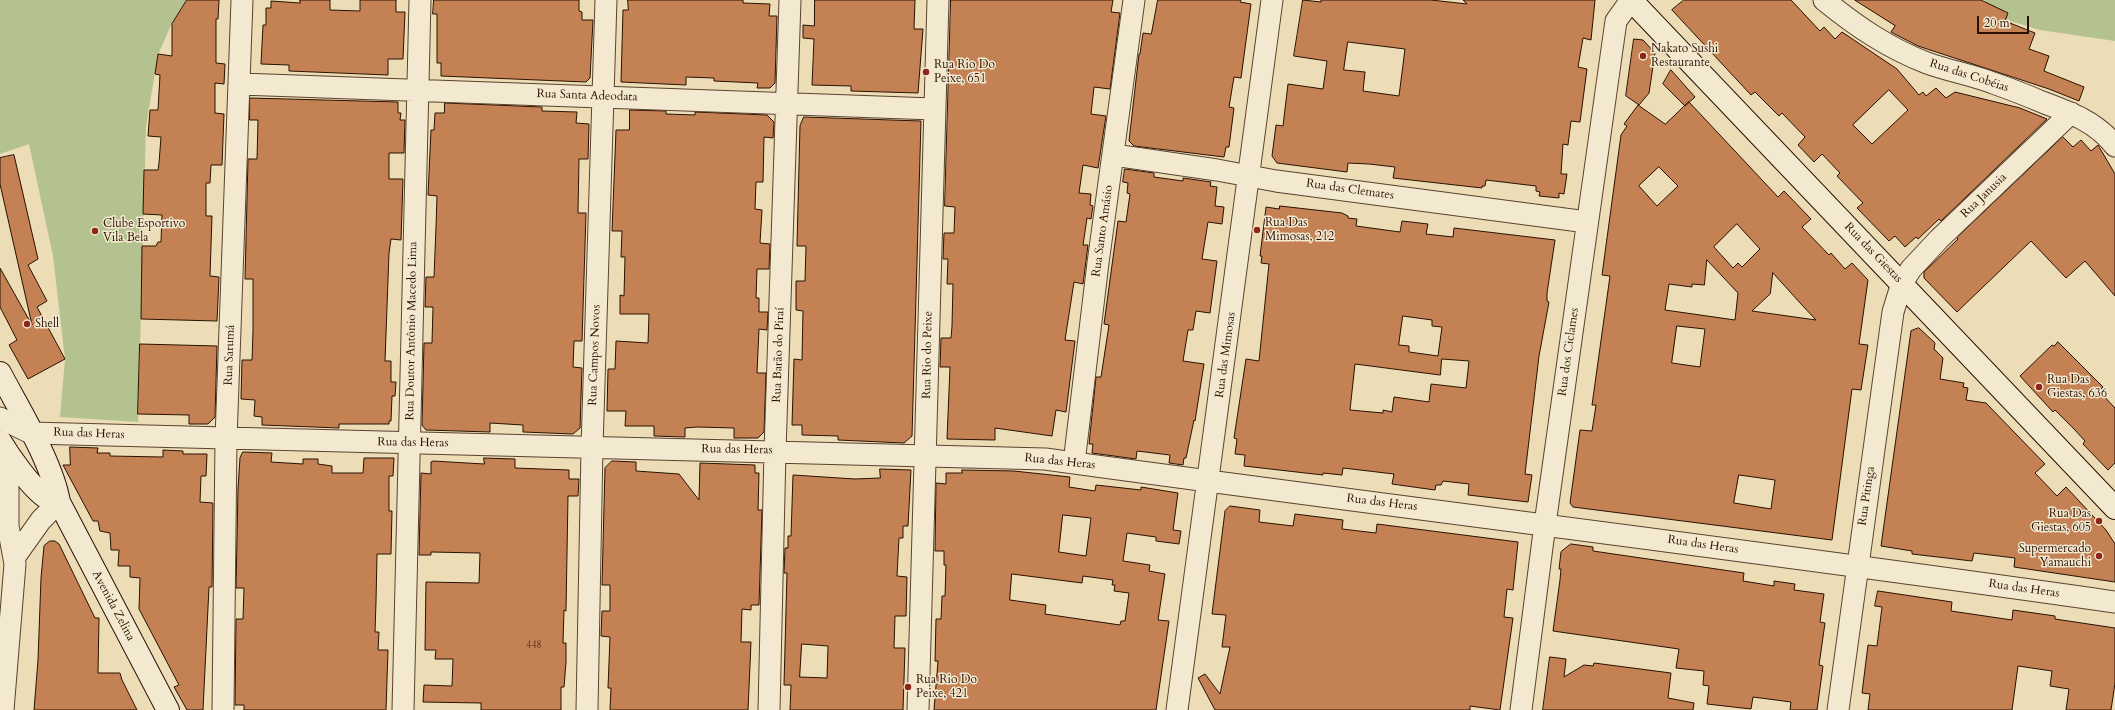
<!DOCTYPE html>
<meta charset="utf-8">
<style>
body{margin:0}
#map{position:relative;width:2115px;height:710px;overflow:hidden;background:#ecddb7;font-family:Cardo,serif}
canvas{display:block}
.scale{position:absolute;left:1977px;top:16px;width:52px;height:18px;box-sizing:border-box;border:2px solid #2a1001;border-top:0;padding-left:5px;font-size:12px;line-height:14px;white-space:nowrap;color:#2a1001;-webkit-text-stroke:3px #f3e9d0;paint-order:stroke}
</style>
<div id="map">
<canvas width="2115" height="710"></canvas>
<div class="scale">20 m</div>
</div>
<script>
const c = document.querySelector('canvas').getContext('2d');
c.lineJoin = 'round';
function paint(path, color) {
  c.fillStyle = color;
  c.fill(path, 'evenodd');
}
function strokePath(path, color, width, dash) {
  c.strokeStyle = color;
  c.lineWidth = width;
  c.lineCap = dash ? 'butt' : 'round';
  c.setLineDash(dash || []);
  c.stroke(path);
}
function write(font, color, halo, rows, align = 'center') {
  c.font = font + ' Cardo,serif';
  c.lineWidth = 3;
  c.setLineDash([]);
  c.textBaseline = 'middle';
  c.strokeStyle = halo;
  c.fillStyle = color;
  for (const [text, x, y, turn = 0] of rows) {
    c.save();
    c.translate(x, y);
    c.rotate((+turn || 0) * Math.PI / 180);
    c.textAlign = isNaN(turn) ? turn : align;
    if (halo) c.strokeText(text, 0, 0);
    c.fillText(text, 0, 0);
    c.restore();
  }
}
paint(new Path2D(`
 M0 0H187L171 25 158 55 146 126 138 422 60 417 65 359 53 256 29 144 0 154Z
 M1984 0H2115V41L2040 30 2004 19Z`), '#b4c290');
const building = new Path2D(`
 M187 0H219L218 19H216V63L225 64 224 84 215 83V113L224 114 222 165H211L210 183H206V216H212L210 276 219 277 217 321 141 319 142 246H156L158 242H161L162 215 143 214 144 170H158L159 163 161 137 148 136 150 110H158L160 75 155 74 158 54 172 56V24Z
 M300 0H330V10L360 11V0H396V12H405L403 59H388V75L289 71V65L261 64 263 25H266V8H271V1L300 3Z
 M434 0H579V11L582 12V20H593L590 78 586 82 441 76V63H437V14H433Z
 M628 0H743V3L770 4 769 16H777L775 83 770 88H757L758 83 714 81V78L686 77V85L621 82 623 10H628Z
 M815 0H915L914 29H923L918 93 851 91V86L812 85 814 39 803 38V25L814 26Z
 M951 0H1113L1111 12 1120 13 1110 89 1094 87 1091 114 1106 116 1098 168 1083 165 1079 193 1091 194 1090 205 1093 206 1091 219 1087 218 1083 245H1088L1083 284 1074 282 1065 340 1075 341 1066 412 1056 410 1052 436 995 428V440L947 439 950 367H940L941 338H951L952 326 953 284H947L948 259H943L944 233H954L955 207 945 206Z
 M1158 0H1241L1240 2 1251 4 1241 78 1234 77 1229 107 1234 108 1229 147H1226L1224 157 1134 146 1129 141 1139 54H1140L1143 33 1151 34Z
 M1303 0 1321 2V0H1431L1467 4 1463 0H1595L1591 40 1583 38 1578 67 1587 69 1580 122 1571 121 1568 145 1563 144 1561 174H1567L1564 194 1559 193V198L1539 196 1540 192 1536 191V186L1486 180 1485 186H1482V188L1393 178 1395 167 1369 164 1348 163 1347 172 1277 163 1272 156 1276 125 1283 126 1288 84 1323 89 1327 61 1294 56ZM1348 42 1405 49 1399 96 1363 91 1365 72 1344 70Z
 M1684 0H1791L1820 31 1824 27 1835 39 1842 32 1897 69 1919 95 1923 92 1926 96 1936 88 1946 98 1955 92 2020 108 2047 119 1941 221 1939 219 1918 239 1916 237 1905 247 1895 236 1889 241 1857 208 1863 203 1837 176 1840 173 1822 154 1814 162 1798 145 1805 137 1782 113 1779 116 1755 92 1751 95 1672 10ZM1889 90 1908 110 1872 144 1853 125Z
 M1855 0H1981L2008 13 2005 21 2035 33 2029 49 2049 56 2044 71 2084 87 2079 101 2049 89 1918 46 1891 32 1895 26Z
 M1634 39 1643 40 1655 53 1649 93 1639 105 1626 96Z
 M1671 70 1695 97 1685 106 1663 84Z
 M250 98 398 102V113H401L400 120H405L404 153H389V179H403L401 240 391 239 389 253 385 361H391V382H396L395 396H392L391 421H389V424H339V428L262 425V417L254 416 255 400 241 399 242 360H252L253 331V279H245L248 159H257L258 120H250Z
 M1689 102 1778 197 1784 191 1811 219 1802 227 1829 255 1831 253 1845 269 1852 263 1868 280 1859 344 1868 345 1861 390 1852 389 1832 540 1573 507 1570 503 1580 430 1592 431 1596 405H1592L1610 276 1602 275 1621 135 1627 126 1624 124 1638 105 1665 124ZM1659 167 1678 186 1657 206 1639 186ZM1737 224 1760 249 1742 267 1738 263 1733 268 1714 247ZM1707 260 1738 293 1735 320 1665 310 1669 284 1692 287V284L1704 285ZM1773 273 1801 304 1816 320 1752 311 1770 294ZM1677 326 1705 329 1700 367 1672 363ZM1739 475 1775 480 1771 509 1734 503Z
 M445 103 542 107V111L577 112 576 123 589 124 588 159H579L578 213H586L582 341H574L573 367 582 368 580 428 573 434 523 432V425L490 423V432L426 430 422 425 424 343H432L433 307H425L426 277H434L436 227 437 196 428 195 431 130H434L435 113H444Z
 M630 110 666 111V114L695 115V112L767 115 774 122 773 138 764 137 763 182H756L755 209 762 210 760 243 770 244 769 269H757L756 298H759V312H768L767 330 759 329 757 373H766L764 432 758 438H734V428L697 427 685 428V437L654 436V426H625L626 411H607L608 369H615L616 341 648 343 649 314H620V295L624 296 625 257H621L622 231H612L616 130H629Z
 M804 117 921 121 912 436 904 443 838 440V436L802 435V425H792L794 359 802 360 803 311 796 310V281H805L806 246H797L800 126Z
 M2063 137 2073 147 2081 140 2091 151 2098 145 2115 174V296L2085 261 2066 278 2031 241 1957 312 1924 278V272L1958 239 1957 238Z
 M14 155 38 259 28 265 47 301 37 307 65 359 28 379 9 345 17 340 0 307V268L32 325 0 184V158Z
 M1125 169 1154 173V177L1183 181V178L1211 182 1210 186 1217 187 1215 206 1224 207 1222 224 1208 222 1202 259 1217 261 1210 313 1196 311 1193 330H1188L1183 361 1204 364 1195 421 1194 420 1186 458H1184L1183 465 1169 463 1170 455 1137 451 1136 459 1092 453 1093 444H1089L1096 377H1101L1109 325 1104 324 1118 221 1126 222 1130 194 1127 193 1128 183 1123 182Z
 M1280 206 1342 213 1348 216V218L1357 219 1356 226 1400 232 1402 221 1428 224 1426 234 1453 237 1454 228 1555 240 1547 293V301L1549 302 1539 356 1525 474 1532 475 1528 502 1468 495 1469 484 1443 481 1441 485H1436L1435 490 1392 484 1394 474 1343 468 1342 475 1323 473V475L1244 466 1245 455 1235 454 1237 439 1234 438 1246 359 1259 361 1269 264 1261 263 1262 256H1260L1266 207 1279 209ZM1403 316 1432 320V326L1442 327 1438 356 1409 352V346L1399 345ZM1442 359 1469 361 1466 388 1431 384 1429 402 1394 397 1392 412 1383 410V413L1350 410 1355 364 1440 375Z
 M1919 328 1935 343 1934 349 1943 358 1940 379 1964 383 1963 387 1968 388 1966 400 1986 403 2045 464 2035 473 2057 496 2066 487 2106 530 2115 544V582L2014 567 2015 558 1974 553 1972 561 1912 554V551L1881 546 1911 331Z
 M2058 342 2103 387 2099 391 2115 408V463L2108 470 2083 444 2085 441 2074 429 2055 410 2053 412 2020 376 2052 345 2054 346Z
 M140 344 217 346 215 417 208 424H189V415L138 414Z
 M70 447 98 448 97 453H110V456L163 457V450L183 451V454H207L206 476H201L200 502 213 503 212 587H209L203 710H187L174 687 179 685 139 609 140 578 130 577V566H118L119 550H111L110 533 100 531 98 521H93L63 465H70Z
 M243 452 272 453 271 462 303 464V459H318V464L332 466V473H363L364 458H394L393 476H389V511H392L391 554H377L376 602 375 632H379L378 650H388L386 710H244V705H235L236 619H243L244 588H236L238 489 240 458Z
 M484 458 515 459V468L569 470V479H579L578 496H568L566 611 564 610 563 643H566V662L564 687H561V710H481V703L423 702 424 685 452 686 453 659H435L436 650H425L426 582 479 583 480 553 431 552V555H419L421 473 431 474V462L433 461 484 464Z
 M612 461 636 462V471L679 474 699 500 700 463 755 465V473H759L758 510H762L759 605H751V610L742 609 741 642H751L748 710H610L611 688H608L610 637 601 636 602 611H610V585H602L605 468Z
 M880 469 911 470 908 526H903V538H899L897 576 907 577 906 616H895L894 648H905L903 710H790L791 685H784L787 573H784L785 548H788V536H791L793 475 855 479 880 478ZM802 644 828 646 827 678 800 677Z
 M962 470 1014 471 1070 477 1069 487 1095 491 1096 485 1141 490V487L1178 493 1173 530 1181 531 1179 544 1156 541V537L1127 533 1123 561 1150 565 1149 571 1165 574 1158 620 1169 621 1156 710H934L938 661H935L936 619H941L942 596H945L946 565H944V551H935L936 483 946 484V473H962ZM1063 515 1091 518 1086 556 1059 552ZM1012 574 1082 583 1083 576 1113 580 1112 585H1115L1114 591 1129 593 1125 621H1121L1120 625 1045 614 1046 605 1010 600Z
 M1230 506 1260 510 1259 522 1293 526 1295 514 1343 520 1342 529 1376 533 1377 524 1518 542 1513 590 1507 589 1504 617 1513 618 1500 710 1470 706V710H1215L1198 678 1205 674 1220 694 1230 647H1222L1226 615 1212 614 1225 511Z
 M50 541H55L59 544 95 618H99L98 673H120L122 680 137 710H34L38 660 41 578 44 546Z
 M1571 544 1593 547V551L1744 573 1743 581 1774 586V581L1795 584 1794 590 1824 594 1820 622 1825 623 1819 665 1823 666 1817 710H1790L1791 702 1753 697 1751 709 1707 704 1709 686 1703 685 1704 671 1676 668 1679 649 1553 631 1560 580 1561 569H1559L1561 552Z
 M1878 591 1952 602 1951 611 2012 620 2013 610 2055 616V619L2115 628V683L2111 710H2066L2069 689 2050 686 2052 671 2018 666 2012 710H1868L1870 694 1862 693 1868 645 1877 646 1882 607 1875 606Z
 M1550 657 1566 659 1564 677 1584 665 1593 666 1594 663 1671 673 1668 698 1694 703 1693 710H1543Z`);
paint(building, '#c48254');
strokePath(building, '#2a1001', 1);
const street = new Path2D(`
 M1824 0C1856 26 1888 48 1927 63 1949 71 1972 75 1993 83 2010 89 2026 95 2042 102 2069 112 2097 122 2115 146
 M240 84 934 109
 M1114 155 1217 170 1276 181 1587 222
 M0 418 31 433 1045 459C1402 508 1759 551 2115 602
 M1074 463 1098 263 1134 0
 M14 558 41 520 59 502
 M3 710 15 564 8 526V478L5 449
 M223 710 226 439 242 0
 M403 710 420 0
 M587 710 592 447 606 0
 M769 710 775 451 790 0
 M918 710 938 0
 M1177 710 1272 0
 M1521 710 1545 524 1616 21 1631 0
 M1838 710 1893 312 1902 283 1911 269 1939 239 2071 113`);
const secondary = new Path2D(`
 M1631 0 2115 508
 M0 373C19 409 52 462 59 502L168 710
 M0 441C9 456 32 489 47 498 50 500 55 501 59 502`);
strokePath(street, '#5a432e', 23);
strokePath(secondary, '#2a1001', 24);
strokePath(street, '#f3e9d0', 21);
strokePath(secondary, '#f3e9d0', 22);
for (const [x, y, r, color] of [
 [1643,56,4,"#8f2418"],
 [926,72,4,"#8f2418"],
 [1257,230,4,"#8f2418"],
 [95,231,4,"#8f2418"],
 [27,324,4,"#8f2418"],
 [2039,387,4,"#8f2418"],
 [2099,521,4,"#8f2418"],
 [2099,556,4,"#8f2418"],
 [908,687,4,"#8f2418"]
]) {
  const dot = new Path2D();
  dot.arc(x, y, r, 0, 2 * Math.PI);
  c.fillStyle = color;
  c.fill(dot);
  strokePath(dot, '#f3e9d0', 1.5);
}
write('10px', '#502c16', null, [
 ["448",534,646]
]);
write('12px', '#2a1001', '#f3e9d0', [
 ["Nakato Sushi",1651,49],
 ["Restaurante",1651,63],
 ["Rua Rio Do",934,65],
 ["Peixe, 651",934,79],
 ["Rua Das",1265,223],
 ["Mimosas, 212",1265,237],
 ["Clube Esportivo",103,224],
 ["Vila Bela",103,238],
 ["Shell",35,324],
 ["Rua Das",2047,380],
 ["Giestas, 636",2047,394],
 ["Rua Das",2091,514,"right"],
 ["Giestas, 605",2091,528,"right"],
 ["Supermercado",2091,549,"right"],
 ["Yamauchi",2091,563,"right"],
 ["Rua Rio Do",916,680],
 ["Peixe, 421",916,694]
], 'left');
write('12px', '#2a1001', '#f3e9d0', [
 ["Rua das Cobéias",1969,76,18],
 ["Rua Santa Adeodata",587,96,2],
 ["Rua das Clemates",1350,190,8],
 ["Rua Janusia",1984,196,-44],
 ["Rua Santo Amásio",1103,231,-82],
 ["Rua das Giestas",1873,253,46],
 ["Rua Doutor Antônio Macedo Lima",412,331,-89],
 ["Rua dos Ciclames",1569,352,-82],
 ["Rua Sarumá",230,355,-88],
 ["Rua Campos Novos",595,355,-88],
 ["Rua Barão do Piraí",779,355,-88],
 ["Rua Rio do Peixe",928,355,-89],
 ["Rua das Mimosas",1226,355,-82],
 ["Rua das Heras",89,434,2],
 ["Rua das Heras",413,443,1],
 ["Rua das Heras",737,450,1],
 ["Rua das Heras",1060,462,6],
 ["Rua Pitinga",1867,496,-82],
 ["Rua das Heras",1382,503,7],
 ["Rua das Heras",1703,545,8],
 ["Rua das Heras",2024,589,8],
 ["Avenida Zelina",113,606,62]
]);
</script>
